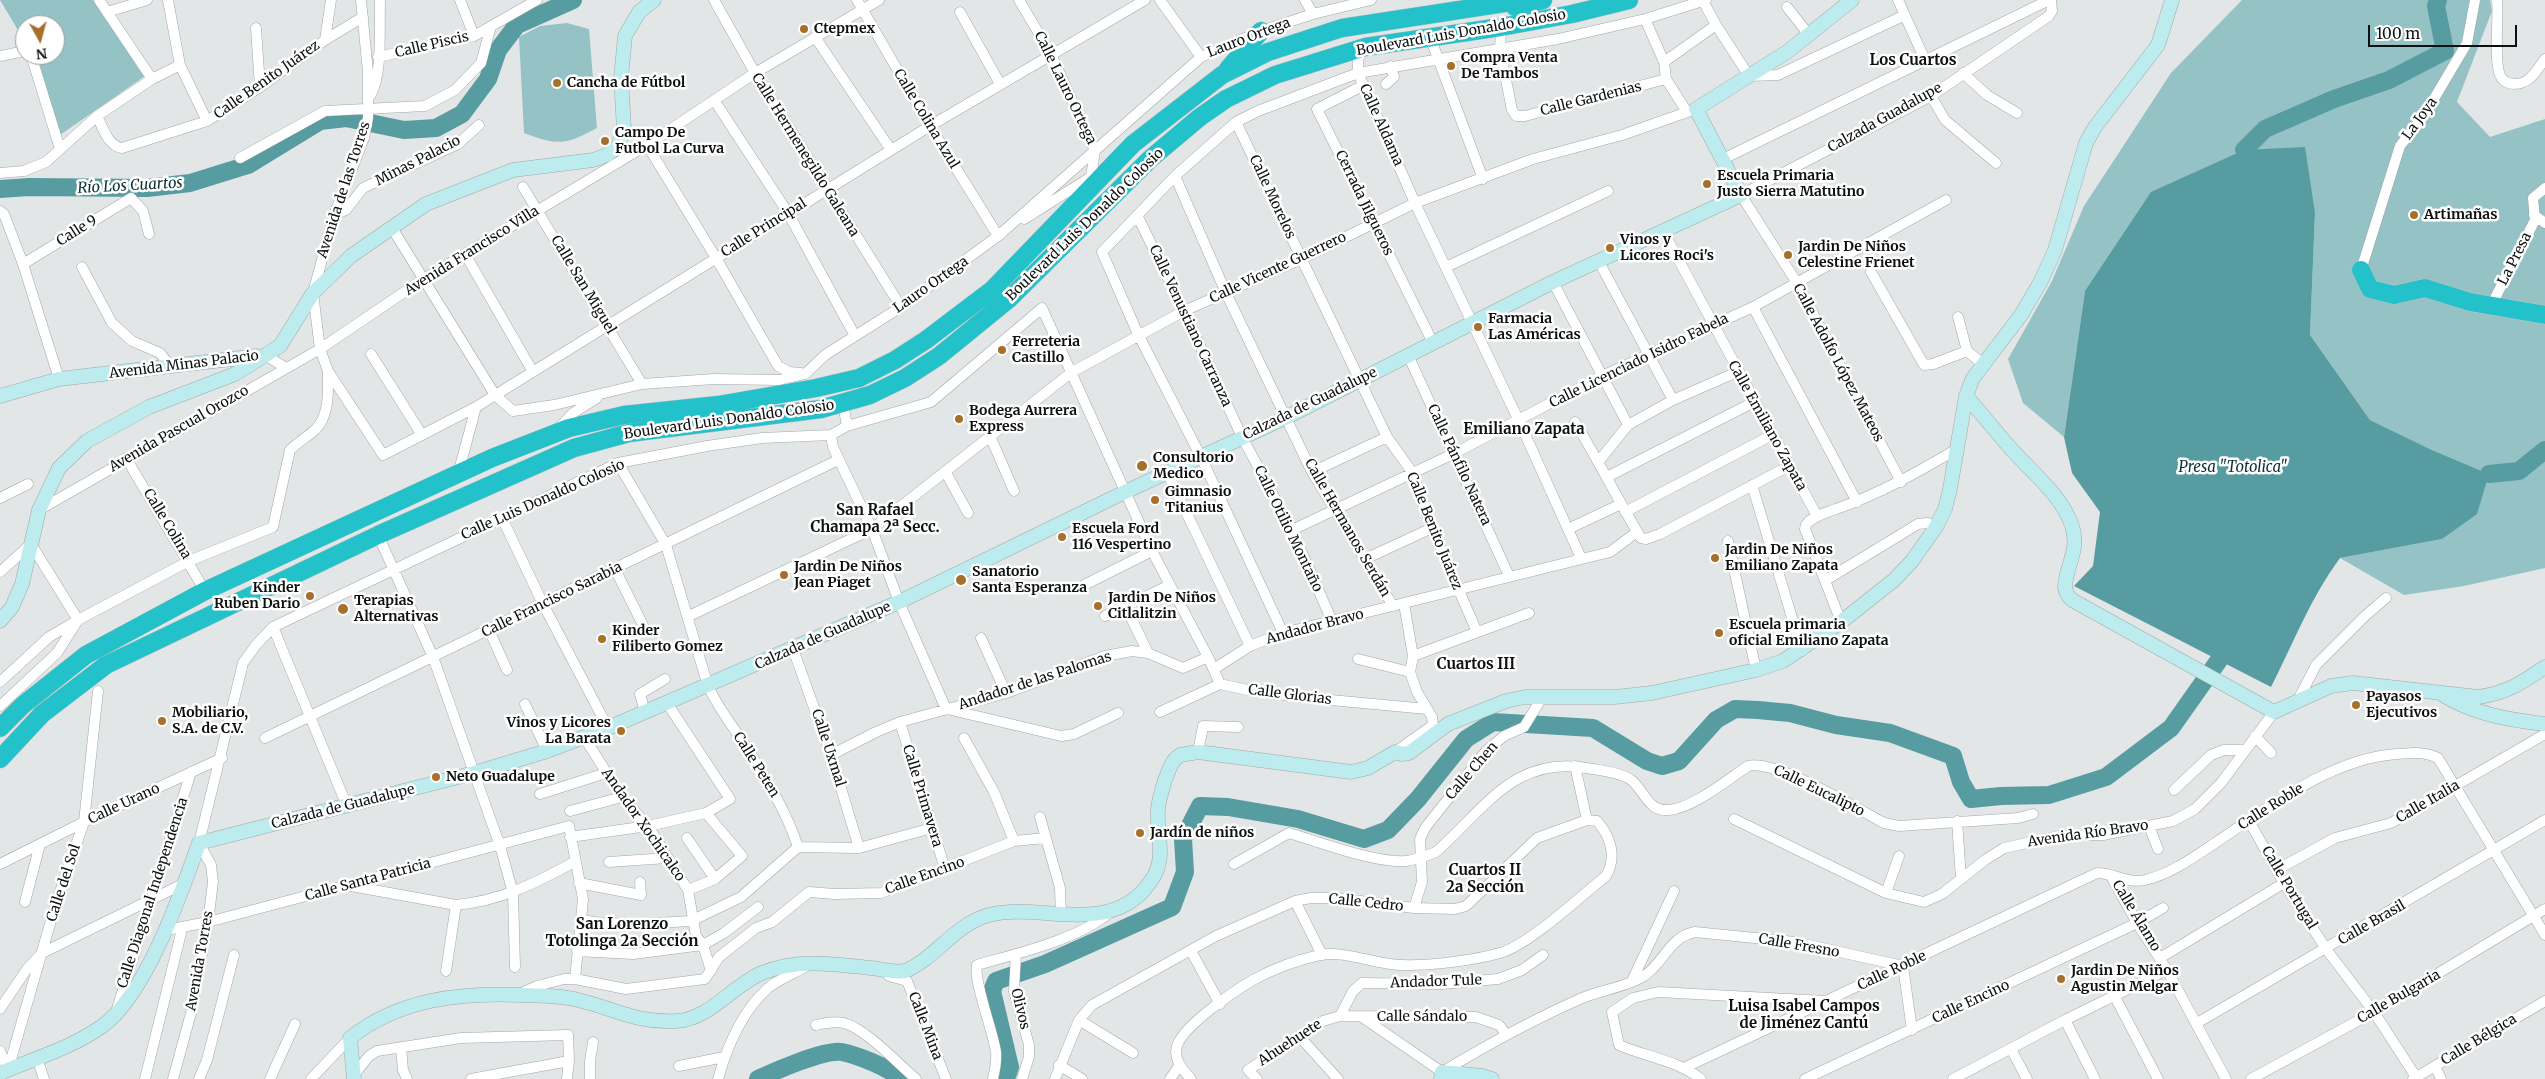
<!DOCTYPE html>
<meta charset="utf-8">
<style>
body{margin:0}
#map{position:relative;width:2545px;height:1079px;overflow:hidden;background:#e2e6e7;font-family:Merriweather,serif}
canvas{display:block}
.north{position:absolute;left:15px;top:15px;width:50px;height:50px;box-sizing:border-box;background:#fff;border:1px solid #9fa0a0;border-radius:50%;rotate:173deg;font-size:14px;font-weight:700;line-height:20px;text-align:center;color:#0f1111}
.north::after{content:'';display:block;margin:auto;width:18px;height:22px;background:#a76f2c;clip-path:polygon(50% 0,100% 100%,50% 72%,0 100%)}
.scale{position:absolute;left:2368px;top:25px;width:149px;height:22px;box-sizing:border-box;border:2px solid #0f1111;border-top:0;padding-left:6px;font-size:15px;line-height:18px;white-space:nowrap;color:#0f1111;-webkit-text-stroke:4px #fff;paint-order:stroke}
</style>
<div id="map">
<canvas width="2545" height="1079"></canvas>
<div class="north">N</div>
<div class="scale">100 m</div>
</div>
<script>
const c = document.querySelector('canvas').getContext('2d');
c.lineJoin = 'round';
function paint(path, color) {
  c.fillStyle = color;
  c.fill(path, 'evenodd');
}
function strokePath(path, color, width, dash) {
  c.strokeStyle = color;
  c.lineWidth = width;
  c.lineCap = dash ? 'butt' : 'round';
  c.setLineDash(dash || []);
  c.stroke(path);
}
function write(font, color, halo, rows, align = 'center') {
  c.font = font + ' Merriweather,serif';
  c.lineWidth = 5;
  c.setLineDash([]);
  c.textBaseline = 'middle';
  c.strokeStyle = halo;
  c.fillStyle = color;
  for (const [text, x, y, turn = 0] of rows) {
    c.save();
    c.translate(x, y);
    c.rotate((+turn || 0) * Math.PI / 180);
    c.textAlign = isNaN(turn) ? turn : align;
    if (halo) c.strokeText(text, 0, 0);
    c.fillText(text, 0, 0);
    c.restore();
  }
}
paint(new Path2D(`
 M0 0H93L145 76 60 135 33 55H55V25H25V42Z
 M2242 0H2490L2492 11 2457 102 2490 137 2545 119V568L2464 586 2404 595 2340 558 2442 539 2489 474 2432 450 2370 420 2310 335 2315 213 2085 291 2064 437 2023 403 2008 359 2052 281 2084 206 2171 73Z
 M567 23 589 29 597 128C566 145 557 146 524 133L519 37 540 26Z`), '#95c2c5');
paint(new Path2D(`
 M2305 147 2315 213 2310 335 2370 420 2432 450 2489 474 2477 514 2442 539 2340 558C2311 597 2293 644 2271 687L2074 586 2093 566 2100 512 2072 473 2064 437 2085 291 2151 192 2244 150Z`), '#569ca1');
strokePath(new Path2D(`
 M2244 150 2265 129 2334 99 2389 80 2445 51 2436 6 2438 0
 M0 189 29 187 147 188 190 183 248 165 320 121 346 118 404 130 436 128 462 114 488 79 498 50 517 25 573 0
 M2489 474 2519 471 2545 450
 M1007 1076 1010 1067 992 991 996 981 1045 964 1172 907 1185 872 1183 839 1200 806 1228 807 1298 819 1364 839 1388 830 1418 799 1466 739 1493 722 1593 728 1647 761 1662 766 1679 761 1716 720 1735 709 1758 710 1790 713 1836 725 1890 733 1953 756 1961 782 1971 799 2001 796 2049 795 2106 777 2171 728 2219 660
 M758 1079C775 1071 825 1049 842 1052 859 1056 888 1067 901 1079`), '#569ca1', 18);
const street = new Path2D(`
 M99 0 152 79
 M168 0 180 65 207 121
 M361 0 368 72V118L364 138 334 215 313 293 320 349 328 371 383 455 476 407 930 126 1145 0
 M460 0 474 36
 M714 0 755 73 901 307
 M857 0 930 126 998 236 1003 232
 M1019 0 1051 54 1095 151 1091 177 1024 219
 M1160 0 1201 57
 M1305 0 1313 14
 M1898 0 1925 60
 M2497 0C2499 18 2493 65 2501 77 2503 81 2509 84 2514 84 2530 84 2536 71 2545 59
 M1703 1 1716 25 1749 76 1778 75 1905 15
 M1787 7 1809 35
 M107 12 147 0
 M960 12 1000 84
 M1645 19 1664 62 1666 79 1687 112
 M1501 27 1500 50 1512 110 1516 116H1525L1666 79
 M256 28 260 87
 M815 37 891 150
 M1430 37 1483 179
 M325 40 331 0
 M1365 47 1358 59V73L1415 203 1519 421 1581 558
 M31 55 60 149
 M0 56 25 51
 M378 57 474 36 537 0
 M1664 62 1716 25
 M1963 73 1987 95 2017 113
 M1386 84 1394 77 1391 66
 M1364 85 1317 109 1433 343
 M370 96C383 76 379 27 380 2
 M1931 96 1945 120 1996 163
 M718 106 788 213 855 336
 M97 116C103 128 108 146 122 148L207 121 260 87 325 40 363 17
 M1236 122 1387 437 1412 472 1432 528 1477 632
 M647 145 716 258 778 366 789 372 801 373
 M240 158 325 111 425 106 455 90 481 63 491 26
 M1721 160 2049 0
 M0 173 24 171 46 162 97 116 152 79 180 65
 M1175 176 1226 293 1312 472 1393 606
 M523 187 642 384
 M0 211 4 214 23 264 59 379
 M334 215 346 210 363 188 458 144 479 125
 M1137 215 1184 311 1242 437 1292 530 1332 621
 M2534 215 2545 223
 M392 228 495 395 513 411 554 405 642 384 714 379 779 380 805 374 825 355 901 307 998 236 1201 57 1261 31 1313 14 1371 0
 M1663 231 1817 516
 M465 254 533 372
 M1598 260 1673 400
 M23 264 131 198 143 211 149 234
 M82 267 112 323 132 341 160 353 171 367
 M1446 267 1608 191
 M2361 270 2400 146 2425 114 2467 43 2475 0
 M1871 272 1924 365 1933 364 1967 351 1983 364
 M1553 282 1628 425
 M2492 304 2535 220 2533 198 2545 188
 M1753 307 1857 502
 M1958 317 1967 351
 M371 354 422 435
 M265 355 286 368
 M1408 355 1509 576
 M843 404 847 426 831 435 833 447 872 529 899 602 946 709
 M1575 422C1598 460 1618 500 1641 538L1646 539 1660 534 1789 466
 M847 426 931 402 1042 308 1152 551 1208 657 1220 684
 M558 429 573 413 597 398
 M990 436 1014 491
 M126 458 205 591
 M1599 461 1628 425 1673 400 1737 372
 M618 463 666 545 708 686C719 710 735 729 749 751 768 782 787 813 798 847
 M945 471 968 513
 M1167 472 1250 646
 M1312 472 1387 437
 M458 474 476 407
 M1607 477 1754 402
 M1901 482 1797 283 1741 195 1931 96 2049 16 2052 11 2051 0
 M1752 485 1802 651
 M0 498 28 484
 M39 510 320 349 425 278 647 145 755 73 879 0
 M1625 512 1772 435
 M502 518 543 604 608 728
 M1568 529 1621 504
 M1292 530 1455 453 1602 376 1753 307 1946 200
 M378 535 433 657 500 846 513 893 515 967
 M1728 541 1756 670
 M1365 559 1432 528
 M615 569 643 625
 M0 572 31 544 78 620 57 653 0 706
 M1826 580 1918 524 1928 523 1936 527
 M1084 585 1152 551
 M1126 607 1148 653
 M689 616 872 529 1072 372 1184 311 1301 259 1415 203 1533 159 1622 135 1696 109
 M1105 616 1170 585
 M1841 622 1805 529 1806 525C1812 516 1826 513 1836 509 1879 494 1918 472 1957 449
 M273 627 347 806
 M489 630 507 670
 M1283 633 1201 457 1138 334 1102 252 1175 176 1236 122 1258 111 1358 73 1558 39 1645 19 1706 0
 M981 638 1006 693
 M793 649 831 755 859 848
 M1413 656 1529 613
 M1358 659 1410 672
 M1214 669 1250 646 1283 633 1610 552 1637 532
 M0 682 49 637 78 620 189 561 273 527 290 450C298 442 307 437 315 430 330 416 328 390 328 372
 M2298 700 2316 665 2365 616 2386 598
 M525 704 547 751
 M947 709 1061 736 1074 734 1118 713
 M645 712 640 694 665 679
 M1160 712 1220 684 1252 691 1320 699 1427 709
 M900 722 945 869
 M2255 736 2271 753
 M584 737 622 797 648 826 688 890 696 936 703 945 711 971
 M265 738 838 460
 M964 738 994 792 1014 841
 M1198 752 1203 726 1238 727
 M1395 752 1433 725 1432 717 1417 692 1410 672 1413 656 1404 604
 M831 755 876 732 900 722 1006 693 1105 656 1132 651 1148 653 1183 668 1208 657
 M1575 766 1587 820
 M2174 790 2211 755 2224 750H2245
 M540 794 606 773
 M570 811 622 797
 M1040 817 1060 888 1061 916
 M1734 819 1886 893 1924 902 1942 894 1985 860 2004 848 2059 836 2103 835 2173 821 2195 809 2221 783 2274 712
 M1957 821 1961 879
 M2249 821 2284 883 2326 949 2374 1012 2416 1077
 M2149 826 2158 849
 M570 837 648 826 706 813 730 799 667 703
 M687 838 715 879
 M609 862 667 858
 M0 864 84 822 222 758
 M1234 864 1289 833C1318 842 1378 864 1406 861 1416 860 1426 856 1436 852 1487 807 1515 753 1593 769 1605 771 1620 773 1630 779 1645 790 1647 812 1669 810 1693 808 1727 780 1748 766 1776 759 1856 808 1884 823L1899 826 2018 818 2033 814
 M2278 869 2335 838 2391 823 2545 734
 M2111 876 2137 923 2167 970 2226 1079
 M579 883 641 895 640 882
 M351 886 456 905C500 901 536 883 574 862
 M688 890 715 879 742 856 706 813
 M1886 893 1899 856
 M1295 901 1322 955
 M25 902 40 844
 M1414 908 1422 882 1420 839 1425 828 1486 751 1504 736 1524 727 1543 696
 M581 920 601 923 638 924 691 921 741 897 798 847 859 848 932 828
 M166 930 208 922 569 826 583 899 575 979
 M577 951 633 954 703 945 724 933 758 907
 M1191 951 1220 1004
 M1016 954 1014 991 1029 1045V1057L1022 1079
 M2160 958 2284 883
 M446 971 456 905
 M889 976 907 981 946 1079
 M1632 981 1674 891
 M519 994 537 986 564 979H575L626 989 705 979 719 957 756 928 772 922 809 892 835 894 881 893 1014 841 1045 838
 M2114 995 2158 1079
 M0 1009 27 969 42 953 185 883
 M117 1009 191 772
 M1340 1016 1353 991 1362 983 1442 984 1498 979 1522 970 1543 955
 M1362 1017 1442 1072C1487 1045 1532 1020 1580 999 1597 991 1630 986 1644 976 1664 963 1669 937 1695 932L1795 942 1903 966 1912 1030
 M1079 1020 1133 1053
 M2065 1020 2095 1079
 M2197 1023 2545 820
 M816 1025C825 1023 834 1021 844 1023 866 1029 897 1063 916 1079
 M1299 1036 1338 1079
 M401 1048 403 1070 407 1079
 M2011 1049 2027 1079
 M0 1051 8 1070
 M37 1058 44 1079
 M1059 1065 1082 1079
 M679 1066 724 1057
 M2435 1066 2441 1079
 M1686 1067 2097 873C2114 873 2128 884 2145 880 2171 874 2194 857 2215 843 2269 807 2332 758 2397 754 2412 753 2424 751 2438 758L2545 935
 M8 1070 56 903 84 822 98 691
 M353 1076 369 1056 377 1051 461 1038 568 1035 569 1061 567 1079
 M145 1079 182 929
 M173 1079 191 1013 208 922 213 882 211 865 199 843 243 663 256 645 273 627 618 463 707 446 762 438 831 435
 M199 1079 207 1060 234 955
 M270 1079 295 1024
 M311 1079 350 1038
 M471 1079 569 1061
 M590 1079V1061L593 1042
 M718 1079C727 1047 742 1011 768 988 779 979 796 973 808 965
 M993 1079C995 1070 997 1061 996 1052 993 1031 973 980 977 965 1016 954 1080 939 1110 912
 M1055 1079 1079 1020 1092 1005 1216 936 1295 901 1311 898H1337L1414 908 1455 909 1466 906 1537 838 1587 820 1597 821C1611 837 1617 857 1606 876 1581 896 1532 942 1503 952 1478 960 1429 966 1402 965 1377 965 1345 950 1320 955 1297 960 1273 969 1253 980 1234 991 1183 1026 1177 1046 1173 1060 1183 1070 1191 1079
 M1170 1079 1179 1066
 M1257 1079 1248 1070 1323 1021 1340 1016 1476 1017 1499 1025 1506 1034
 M1701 1079C1677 1060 1646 1057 1619 1045L1612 1012 1633 998 1658 992 1825 1001
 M1805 1079 2137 923 2163 908
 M1953 1079 2065 1020 2167 970
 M2251 1079 2374 1012 2545 909
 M2413 1079 2545 1001`);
const secondary = new Path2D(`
 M0 396 59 379 257 356
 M1966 396C1982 414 1997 433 2013 451 2034 474 2062 496 2072 526 2080 550 2066 565 2065 587 2065 592 2068 596 2072 600L2274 712 2331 686 2353 683 2478 697C2507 693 2522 683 2545 667
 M0 621 12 607 22 584 39 510 59 468 87 441 149 407 235 374 280 346 313 293 351 256 426 204 513 170 593 160 607 155 618 146 624 129 621 78 625 36 639 12 654 0
 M2443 695C2474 714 2509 720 2545 724
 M0 1073C33 1059 71 1048 101 1027 145 997 181 894 199 843L474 773 547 751 608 728 899 602 1125 492 1287 417 1553 282 1741 195 1696 109 1787 52 1852 0
 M354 1079 350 1038C399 999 461 992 522 995 540 996 560 995 578 1000 616 1009 635 1023 677 1021 710 1019 733 985 762 973 797 958 834 964 871 968 882 969 893 973 905 971 936 958 955 924 989 915 1042 901 1116 941 1154 876 1166 856 1156 832 1158 809 1159 799 1162 790 1165 780 1169 770 1171 761 1180 755L1198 752 1351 772 1368 768 1395 752 1402 754 1409 753 1448 724 1506 701 1525 697H1615L1652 693 1756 670 1783 661 1841 622 1894 580 1912 561 1936 527 1945 509 1950 489 1966 396 1973 378 2021 315 2041 281 2055 250 2086 143 2095 127 2158 45 2172 0
 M1441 1079 1442 1072 1482 1076 1492 1079`);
const highway = new Path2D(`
 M1515 7 1543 0
 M1228 69 1261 31
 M2361 270 2370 289 2394 295 2425 288 2470 302 2545 315
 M0 728 23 705 86 655 205 591 492 458 569 428 624 415 718 405 816 388 859 378 895 360 926 340 992 290 1133 144 1222 75 1268 52 1342 28 1524 0
 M0 759 42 714 106 665 378 535 574 448 629 433 821 409 870 395 905 378 939 356 1009 299 1150 159 1200 117 1226 99 1275 75 1365 47 1501 27 1572 14 1629 0`);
strokePath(street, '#a2a7a7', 11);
strokePath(secondary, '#a2a7a7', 15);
strokePath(highway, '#c1c1c1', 19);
strokePath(street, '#fff', 10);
strokePath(secondary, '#bdecef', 14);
strokePath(highway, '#23c1ca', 18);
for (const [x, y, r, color] of [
 [804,29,5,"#a76f2c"],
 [1451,66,5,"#a76f2c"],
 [557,83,5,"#a76f2c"],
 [605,141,5,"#a76f2c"],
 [1707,184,5,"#a76f2c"],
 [2414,215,5,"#a76f2c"],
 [1610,248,5,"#a76f2c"],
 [1788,255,5,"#a76f2c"],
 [1478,327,5,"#a76f2c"],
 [1002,350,5,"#a76f2c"],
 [959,419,5,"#a76f2c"],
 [1142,466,6,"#a76f2c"],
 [1155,500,5,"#a76f2c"],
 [1062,537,5,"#a76f2c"],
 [1715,558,5,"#a76f2c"],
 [784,575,5,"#a76f2c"],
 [961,580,6,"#a76f2c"],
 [310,596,5,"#a76f2c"],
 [1098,606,5,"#a76f2c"],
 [343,609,6,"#a76f2c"],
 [1719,633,5,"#a76f2c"],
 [602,639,5,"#a76f2c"],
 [2356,705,5,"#a76f2c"],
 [162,721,5,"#a76f2c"],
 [621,731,5,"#a76f2c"],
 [436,777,5,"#a76f2c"],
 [1140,833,5,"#a76f2c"],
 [2061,979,5,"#a76f2c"]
]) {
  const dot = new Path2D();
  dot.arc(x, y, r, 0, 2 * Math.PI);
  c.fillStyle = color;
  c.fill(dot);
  strokePath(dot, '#fff', 2);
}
write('bold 14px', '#0f1111', '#fff', [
 ["Ctepmex",814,29],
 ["Compra Venta",1461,58],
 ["De Tambos",1461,74],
 ["Cancha de Fútbol",567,83],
 ["Campo De",615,133],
 ["Futbol La Curva",615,149],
 ["Escuela Primaria",1717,176],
 ["Justo Sierra Matutino",1717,192],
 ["Artimañas",2424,215],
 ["Vinos y",1620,240],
 ["Licores Roci's",1620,256],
 ["Jardin De Niños",1798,247],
 ["Celestine Frienet",1798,263],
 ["Farmacia",1488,319],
 ["Las Américas",1488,335],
 ["Ferreteria",1012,342],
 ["Castillo",1012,358],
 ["Bodega Aurrera",969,411],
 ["Express",969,427],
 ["Consultorio",1153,458],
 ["Medico",1153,474],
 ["Gimnasio",1165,492],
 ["Titanius",1165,508],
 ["Escuela Ford",1072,529],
 ["116 Vespertino",1072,545],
 ["Jardin De Niños",1725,550],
 ["Emiliano Zapata",1725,566],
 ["Jardin De Niños",794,567],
 ["Jean Piaget",794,583],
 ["Sanatorio",972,572],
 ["Santa Esperanza",972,588],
 ["Kinder",300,588,"right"],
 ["Ruben Dario",300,604,"right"],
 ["Jardin De Niños",1108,598],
 ["Citlalitzin",1108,614],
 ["Terapias",354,601],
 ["Alternativas",354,617],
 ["Escuela primaria",1729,625],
 ["oficial Emiliano Zapata",1729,641],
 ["Kinder",612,631],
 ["Filiberto Gomez",612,647],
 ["Payasos",2366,697],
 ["Ejecutivos",2366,713],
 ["Mobiliario,",172,713],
 ["S.A. de C.V.",172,729],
 ["Vinos y Licores",611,723,"right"],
 ["La Barata",611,739,"right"],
 ["Neto Guadalupe",446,777],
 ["Jardín de niños",1150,833],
 ["Jardin De Niños",2071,971],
 ["Agustin Melgar",2071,987]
], 'left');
write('14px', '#0f1111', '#fff', [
 ["Boulevard Luis Donaldo Colosio",1461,33,-10],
 ["Lauro Ortega",1249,38,-21],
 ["Calle Piscis",432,45,-13],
 ["Calle Benito Juárez",267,80,-35],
 ["Calle Lauro Ortega",1065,88,64],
 ["Calle Gardenias",1591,99,-14],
 ["Calzada Guadalupe",1885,118,-29],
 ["Calle Colina Azul",926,119,59],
 ["La Joya",2420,119,-54],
 ["Calle Aldama",1381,125,66],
 ["Calle Hermenegildo Galeana",805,155,58],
 ["Minas Palacio",418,161,-27],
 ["Avenida de las Torres",344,190,-72],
 ["Calle Morelos",1272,197,65],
 ["Cerrada Jilgueros",1364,203,64],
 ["Boulevard Luis Donaldo Colosio",1085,225,-44],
 ["Calle Principal",764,228,-32],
 ["Calle 9",77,231,-32],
 ["Avenida Francisco Villa",472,251,-32],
 ["La Presa",2515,259,-63],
 ["Calle Vicente Guerrero",1278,268,-25],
 ["Calle San Miguel",583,285,59],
 ["Lauro Ortega",931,285,-35],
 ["Calle Venustiano Carranza",1190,326,65],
 ["Calle Licenciado Isidro Fabela",1639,361,-26],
 ["Calle Adolfo López Mateos",1838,363,62],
 ["Avenida Minas Palacio",184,365,-7],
 ["Calzada de Guadalupe",1310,404,-26],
 ["Boulevard Luis Donaldo Colosio",729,420,-8],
 ["Calle Emiliano Zapata",1767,426,61],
 ["Avenida Pascual Orozco",179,429,-30],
 ["Calle Pánfilo Natera",1459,465,65],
 ["Calle Luis Donaldo Colosio",543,500,-24],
 ["Calle Colina",167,524,59],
 ["Calle Hermanos Serdán",1347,528,60],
 ["Calle Otilio Montaño",1288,529,64],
 ["Calle Benito Juárez",1434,531,68],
 ["Calle Francisco Sarabia",552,600,-26],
 ["Andador Bravo",1315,627,-15],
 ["Calzada de Guadalupe",823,636,-24],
 ["Andador de las Palomas",1035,681,-18],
 ["Calle Glorias",1290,695,7],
 ["Calle Uxmal",828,748,72],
 ["Calle Peten",756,765,58],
 ["Calle Chen",1472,771,-49],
 ["Calle Eucalipto",1819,791,26],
 ["Calle Primavera",922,796,73],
 ["Calle Italia",2428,802,-30],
 ["Calle Urano",124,804,-25],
 ["Calzada de Guadalupe",343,807,-14],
 ["Calle Roble",2271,807,-32],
 ["Andador Xochicalco",643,825,55],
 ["Avenida Río Bravo",2088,834,-8],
 ["Calle Encino",925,876,-20],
 ["Calle Santa Patricia",368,880,-15],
 ["Calle del Sol",64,883,-72],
 ["Calle Portugal",2289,888,59],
 ["Calle Diagonal Independencia",153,893,-72],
 ["Calle Cedro",1366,903,6],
 ["Calle Álamo",2136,916,59],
 ["Calle Brasil",2372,923,-30],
 ["Calle Fresno",1799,946,10],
 ["Avenida Torres",200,961,-80],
 ["Calle Roble",1892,971,-25],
 ["Andador Tule",1436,982,-2],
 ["Calle Bulgaria",2399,997,-30],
 ["Calle Encino",1971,1002,-25],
 ["Olivos",1020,1009,76],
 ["Calle Sándalo",1422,1017],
 ["Calle Mina",925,1026,69],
 ["Calle Bélgica",2479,1040,-31],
 ["Ahuehuete",1290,1043,-33]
]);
write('bold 15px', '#0f1111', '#fff', [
 ["Los Cuartos",1913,61],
 ["Emiliano Zapata",1524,430],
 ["San Rafael",875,511],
 ["Chamapa 2ª Secc.",875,528],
 ["Cuartos III",1476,665],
 ["Cuartos II",1485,871],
 ["2a Sección",1485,888],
 ["San Lorenzo",622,925],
 ["Totolinga 2a Sección",622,942],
 ["Luisa Isabel Campos",1804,1007],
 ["de Jiménez Cantú",1804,1024]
]);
write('italic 15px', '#0d3133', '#fff', [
 ["Río Los Cuartos",130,186,-3],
 ["Presa \"Totolica\"",2233,468]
]);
</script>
